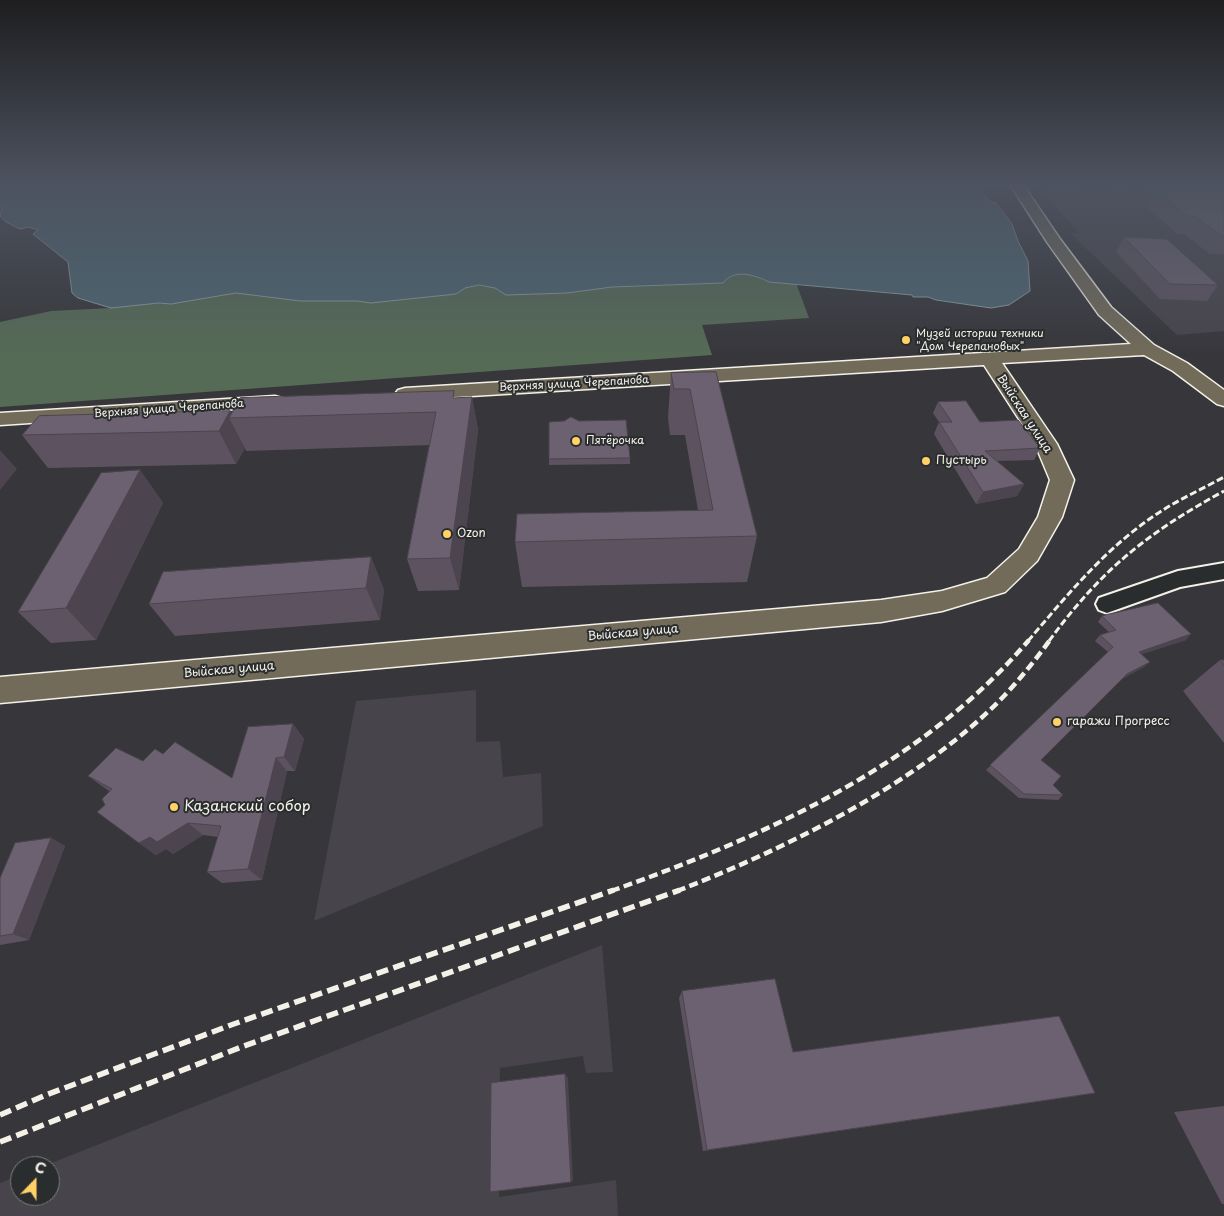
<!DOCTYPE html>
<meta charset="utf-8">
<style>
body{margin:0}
#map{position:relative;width:1224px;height:1216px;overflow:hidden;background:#37373b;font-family:"Playpen Sans",sans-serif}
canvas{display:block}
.north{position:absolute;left:10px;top:1156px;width:50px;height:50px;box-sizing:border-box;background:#2a2d2e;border:1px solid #7b7b78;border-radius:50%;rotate:22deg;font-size:14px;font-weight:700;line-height:20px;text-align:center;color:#f4f1e8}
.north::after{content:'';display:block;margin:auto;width:18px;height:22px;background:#ffd166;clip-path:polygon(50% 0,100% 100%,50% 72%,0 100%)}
</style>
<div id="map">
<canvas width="1224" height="1216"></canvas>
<div class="north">С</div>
</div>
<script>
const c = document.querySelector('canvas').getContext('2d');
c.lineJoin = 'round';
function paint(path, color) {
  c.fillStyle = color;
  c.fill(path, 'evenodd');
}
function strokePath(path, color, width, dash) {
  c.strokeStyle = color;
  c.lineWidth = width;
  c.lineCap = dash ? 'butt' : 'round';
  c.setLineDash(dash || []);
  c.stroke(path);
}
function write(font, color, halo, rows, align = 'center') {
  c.font = font + ' "Playpen Sans",sans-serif';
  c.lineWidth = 4;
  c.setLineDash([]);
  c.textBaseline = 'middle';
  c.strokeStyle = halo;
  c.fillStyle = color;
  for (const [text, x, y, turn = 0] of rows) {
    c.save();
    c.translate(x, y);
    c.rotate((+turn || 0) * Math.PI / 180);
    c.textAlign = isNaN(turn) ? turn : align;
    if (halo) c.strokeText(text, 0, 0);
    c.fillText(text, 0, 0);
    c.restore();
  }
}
paint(new Path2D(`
 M1037 186 1224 191V331L1177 335 1071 234 1079 233Z
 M476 690V742L500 741 503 777 541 773 543 826 314 921 356 701Z
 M602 945 613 1072 586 1073 583 1056 500 1068 499 1197 616 1180 618 1216H0V1183L20 1175V1196H50V1166H44Z`), '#47444b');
paint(new Path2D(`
 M738 274H750L769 282 796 283 809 318 702 325 712 355 0 407V322L51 311 111 308 159 303 171 304 236 293 300 301H357L371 303 456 294 465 288 479 285 495 288 506 295 567 293 612 287 723 283 727 278Z`), '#566b56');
const water = new Path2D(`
 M0 186H978L990 202 996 203 1012 224 1018 241 1028 261 1030 291 1009 305 991 308 936 300 928 297H913L912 295 769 282C755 275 734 268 723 283L612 287 567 293 506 295 495 288 479 285 465 288 456 294 371 303 357 301H300L236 293 171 304 159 303 111 308 78 298 72 293 68 262 33 234 38 230 29 227 20 229 6 222 0 216 2 208H0Z`);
paint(water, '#4c6671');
strokePath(water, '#8f9ea1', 1);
paint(new Path2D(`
 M1143 186H1224V193L1152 191 1146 190Z`), '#4c6671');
const minor = new Path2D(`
 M1224 563V579L1180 587 1107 613 1099 610 1096 604 1099 598 1178 571Z`);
const primary = new Path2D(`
 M1011 186H1024L1060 239 1111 307 1154 345 1187 363 1224 390V406L1217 404 1173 371 1144 355 1002 363 1057 444 1074 480 1062 517 1037 561 1005 592 942 611 881 622 0 703V677L881 600 942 591 987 578 1019 549 1038 517 1050 480 1035 444 984 365 405 400 398 398 395 394 398 390 405 388 1131 344 1099 315 1047 242Z
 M275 396 282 398 285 402 282 406 0 425V413Z`);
strokePath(minor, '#f4f1e8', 4);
strokePath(primary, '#f4f1e8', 3);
paint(minor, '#2a2d2e');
paint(primary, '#726b5a');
strokePath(new Path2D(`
 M1028 641C1069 593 1109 544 1163 510 1182 498 1204 488 1224 477
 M1049 641C1101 570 1147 533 1224 491`), '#f4f1e8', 3, [7, 3]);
strokePath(new Path2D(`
 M611 891C764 837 921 766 1029 640
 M677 891C788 848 921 782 1004 696 1021 678 1036 659 1050 640`), '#f4f1e8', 4.5, [9, 4.5]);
strokePath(new Path2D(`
 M0 1115 46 1095 231 1025 614 890
 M0 1142 244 1046 680 890`), '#f4f1e8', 5.5, [12, 5.5]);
paint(new Path2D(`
 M1157 190 1224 192V254H1210L1184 234H1177L1147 207Z
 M1124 237 1218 285 1207 301 1160 299 1116 252Z
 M716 372 757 536 747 582 522 587 515 542 698 510 685 435H670L668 418 671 373Z
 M472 397 478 430 459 590 418 591 407 559 429 445 246 451 245 448 236 464 48 468 22 435 230 411 232 414 455 398Z
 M938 402 1040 448 1034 460 997 461 1024 484 1017 496 976 504 934 434 939 422 933 413Z
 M630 458V464L549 465V459Z
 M140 470 163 503 96 640 51 643 18 612Z
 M371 557 384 590 380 620 175 636 149 604Z
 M1102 616 1186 640 1142 654 1144 667 1122 679 1041 760 1053 785 1063 795 1058 800 1019 798 986 770 1108 652 1095 641 1100 635 1109 632 1098 622Z
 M1220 660H1224V743L1183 691Z
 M293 724 304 739 295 771H287L262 880 222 883 207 872 218 837 203 835 173 854 166 849 156 855 139 843 105 805 109 791 88 776 143 761 163 754 232 778Z
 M51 838 65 846 29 940 0 945V878Z
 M682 991 793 1052 1076 1096 703 1151 679 998Z
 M1224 1106V1204H1222L1174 1112Z`), '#5d5360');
paint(new Path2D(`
 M472 397 478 430 459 590 450 558Z
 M230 411 233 418H229L245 448 236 464 219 431Z
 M0 450 17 469 0 490Z
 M140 470 163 503 96 640 66 608Z
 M1024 484 1017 496 976 504 983 492Z
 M371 557 384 590 380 620 366 588Z
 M1191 634 1186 640 1133 657 1139 652Z
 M1150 662 1144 667 1122 679 1127 674Z
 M293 724 304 739 295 771 284 757Z
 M276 758 287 771 262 880 248 869Z
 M188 823 203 835 173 854 166 849 156 855 139 843 150 837Z
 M51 838 65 846 29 940 13 934Z
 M565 1074 568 1078 573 1181 571 1182Z`), '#4c444e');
const building = new Path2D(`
 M1157 190 1224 192V236H1222L1195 216H1187Z
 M1124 237 1167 239 1218 285 1170 284Z
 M716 372 757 536 515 542 517 514 713 510 690 389H674L671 373Z
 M454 391 453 398 472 397 450 558 407 559 436 412 229 418 240 398Z
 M966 401 980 422 1018 420 1040 448 985 451 1024 484 983 492 939 422H952L938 402Z
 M230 411 219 431 22 435 39 416Z
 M571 417 579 421 626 420 630 458 549 459V422L564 421Z
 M140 470 66 608 18 612 101 473Z
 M371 557 366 588 149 604 163 572Z
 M1158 603 1191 634 1139 652 1150 662 1127 674 1041 760 1061 776 1053 785 1063 795 1024 794 990 765 1113 647 1100 635 1116 630 1102 616Z
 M1220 660H1224V665Z
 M293 724 284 757 276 758 248 869 207 872 221 826 188 823 157 842 150 837 139 843 97 812 105 805 102 799 112 789 88 776 116 748 143 761 155 749 163 754 175 742 232 778 248 727Z
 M51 838 13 934 0 936V878L15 843Z
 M775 979 793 1052 1059 1016 1095 1093 707 1150 682 991Z
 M565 1074 571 1182 490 1192 491 1083Z`);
paint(building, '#6c6170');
strokePath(building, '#4c444e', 1);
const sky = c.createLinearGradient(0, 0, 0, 356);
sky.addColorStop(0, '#1e1e20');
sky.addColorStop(0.52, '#4d5360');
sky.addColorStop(1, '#4d536000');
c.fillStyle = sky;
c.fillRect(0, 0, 1224, 356);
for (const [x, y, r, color] of [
 [906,340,5,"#ffd166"],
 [576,441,5,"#ffd166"],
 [926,461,5,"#ffd166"],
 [447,534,5,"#ffd166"],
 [1057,722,5,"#ffd166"],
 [174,807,5,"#ffd166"]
]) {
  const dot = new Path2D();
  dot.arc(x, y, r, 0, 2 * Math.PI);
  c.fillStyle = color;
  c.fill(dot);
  strokePath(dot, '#2a2d2e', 2);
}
write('11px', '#f4f1e8', '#2a2d2e', [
 ["Музей истории техники",916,334],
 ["\"Дом Черепановых\"",916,347],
 ["Пятёрочка",586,441]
], 'left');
write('11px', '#f4f1e8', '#2a2d2e', [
 ["Верхняя улица Черепанова",574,384,-3],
 ["Верхняя улица Черепанова",169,409,-4]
]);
write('12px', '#f4f1e8', '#2a2d2e', [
 ["Выйская улица",1024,414,57],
 ["Выйская улица",633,633,-5],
 ["Выйская улица",229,670,-5]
]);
write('12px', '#f4f1e8', '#2a2d2e', [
 ["Пустырь",936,461],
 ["Ozon",457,534],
 ["гаражи Прогресс",1067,722]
], 'left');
write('15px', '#f4f1e8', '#2a2d2e', [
 ["Казанский собор",184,807]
], 'left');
</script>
